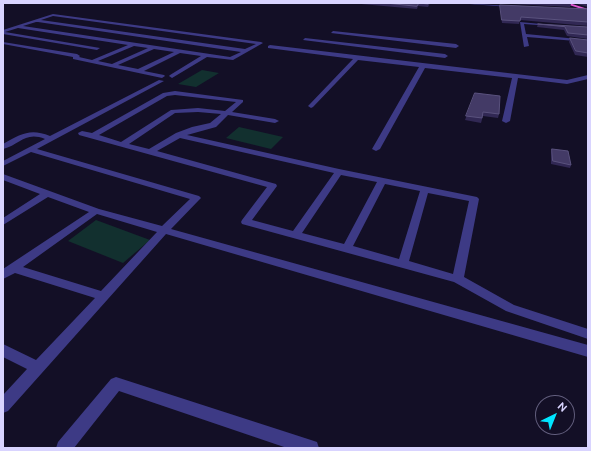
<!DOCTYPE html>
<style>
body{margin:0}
#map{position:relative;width:591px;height:451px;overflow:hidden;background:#130f26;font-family:Ubuntu,sans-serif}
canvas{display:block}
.frame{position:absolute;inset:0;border:4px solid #d9d4ff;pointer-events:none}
.north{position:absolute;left:535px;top:395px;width:40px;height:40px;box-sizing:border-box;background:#130f26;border:1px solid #625e7d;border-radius:50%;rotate:43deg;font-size:11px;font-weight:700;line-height:16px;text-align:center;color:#d9d4ff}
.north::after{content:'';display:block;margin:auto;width:14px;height:18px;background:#00e5ff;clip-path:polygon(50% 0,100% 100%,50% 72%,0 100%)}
</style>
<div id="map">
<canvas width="591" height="451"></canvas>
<div class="frame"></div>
<div class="north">N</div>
</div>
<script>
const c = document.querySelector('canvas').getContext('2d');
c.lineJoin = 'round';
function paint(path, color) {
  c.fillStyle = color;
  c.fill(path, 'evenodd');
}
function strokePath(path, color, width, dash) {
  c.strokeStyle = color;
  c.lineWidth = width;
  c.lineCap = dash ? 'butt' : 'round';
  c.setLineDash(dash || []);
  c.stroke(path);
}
paint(new Path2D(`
 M202 70 219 73 196 87 178 84Z
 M239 127 283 137 271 149 226 138Z
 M96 220 150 240 123 263 68 241Z`), '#12302f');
paint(new Path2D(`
 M456 3 512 6 510 7Z`), '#3d3a85');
paint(new Path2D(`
 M53 14 261 42 263 43 233 60 207 57 172 78 169 76 170 75 201 56 180 53 144 71 164 75 165 76 162 78 73 59V57L3 44V42L77 54 80 56 79 57 92 60 128 45 18 28 5 32 100 48 97 50 3 34V30ZM53 16 256 44 245 49 41 20ZM36 22H38L241 52 230 57 23 26ZM134 46 148 48 112 64 98 61ZM154 49 174 52 138 69 118 65Z
 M520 22 552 25 550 26 524 24 526 34 588 40V42L527 37 529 46 524 47Z
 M333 31 456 44 459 46 456 48 331 33Z
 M305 38 445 54 448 56 445 58 303 40Z
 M270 45 567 80 588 75V79L567 84 518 78 510 121 506 123 502 121 512 78 425 68 380 149 376 151 372 149 419 67 358 60 313 107 311 108 308 106 309 105 353 59 268 48V46Z
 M159 80 164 81 37 149 199 196 201 198 199 200 171 229 588 345V357L166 234 8 411 3 413V395L27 369 3 357V344L36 360 95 298 15 273 3 279V269L89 212 48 197 3 225V218L40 194 3 180V174L99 209 162 226 190 199 31 152 3 166V161L45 139C25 131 20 145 3 149V144C21 134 30 128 50 136ZM97 214 157 232 101 291 23 267Z
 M175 91 243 100V102L232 112 275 119 279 121 275 123 228 115 216 127 187 135 339 169 477 197 479 199 464 277 514 305 588 329V339L506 311 454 282 242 224 241 222 242 220 267 187 79 135 78 133 82 131 92 133 163 93ZM175 95 236 102 225 111 198 108 171 110 121 142 99 135 167 96ZM198 112 221 114 210 123 192 127 176 133 149 149 129 144 175 113ZM180 138 334 173 293 231 252 220 277 186 276 184 157 151ZM341 175 377 182 344 244 302 233ZM385 184 420 191 399 259 353 246ZM428 193 469 201 453 274 409 261Z
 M116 377 311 440 317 442 319 448H287L119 391 74 448H56L58 442 111 379Z`), '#3d3a85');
paint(new Path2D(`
 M563 3H569L588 9V11Z`), '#e055d1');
paint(new Path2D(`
 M350 3H430L428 7 418 6 417 9Z
 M493 3H569L571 4 570 7Z
 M574 3H588V7Z
 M500 5 588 9V26L520 20 519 24 502 23 500 8Z
 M538 24 588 27V39L567 36 564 30 537 27Z
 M570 38 588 40V57L575 55 569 42Z
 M475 93 499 114 498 118 483 116 481 123 465 120Z
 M552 149 571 165 570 168 551 164V152Z`), '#312854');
const building = new Path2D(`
 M386 3H429L428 4 419 3 417 6Z
 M500 5 588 9V22L521 17 520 21 502 20Z
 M538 24 588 27V35L568 33 565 27Z
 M570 38 588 40V53L576 51Z
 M475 93 500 96 499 114 483 112 482 118 466 116Z
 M552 149 568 151 571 165 553 161Z`);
paint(building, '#433a66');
strokePath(building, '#5a527e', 1);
</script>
